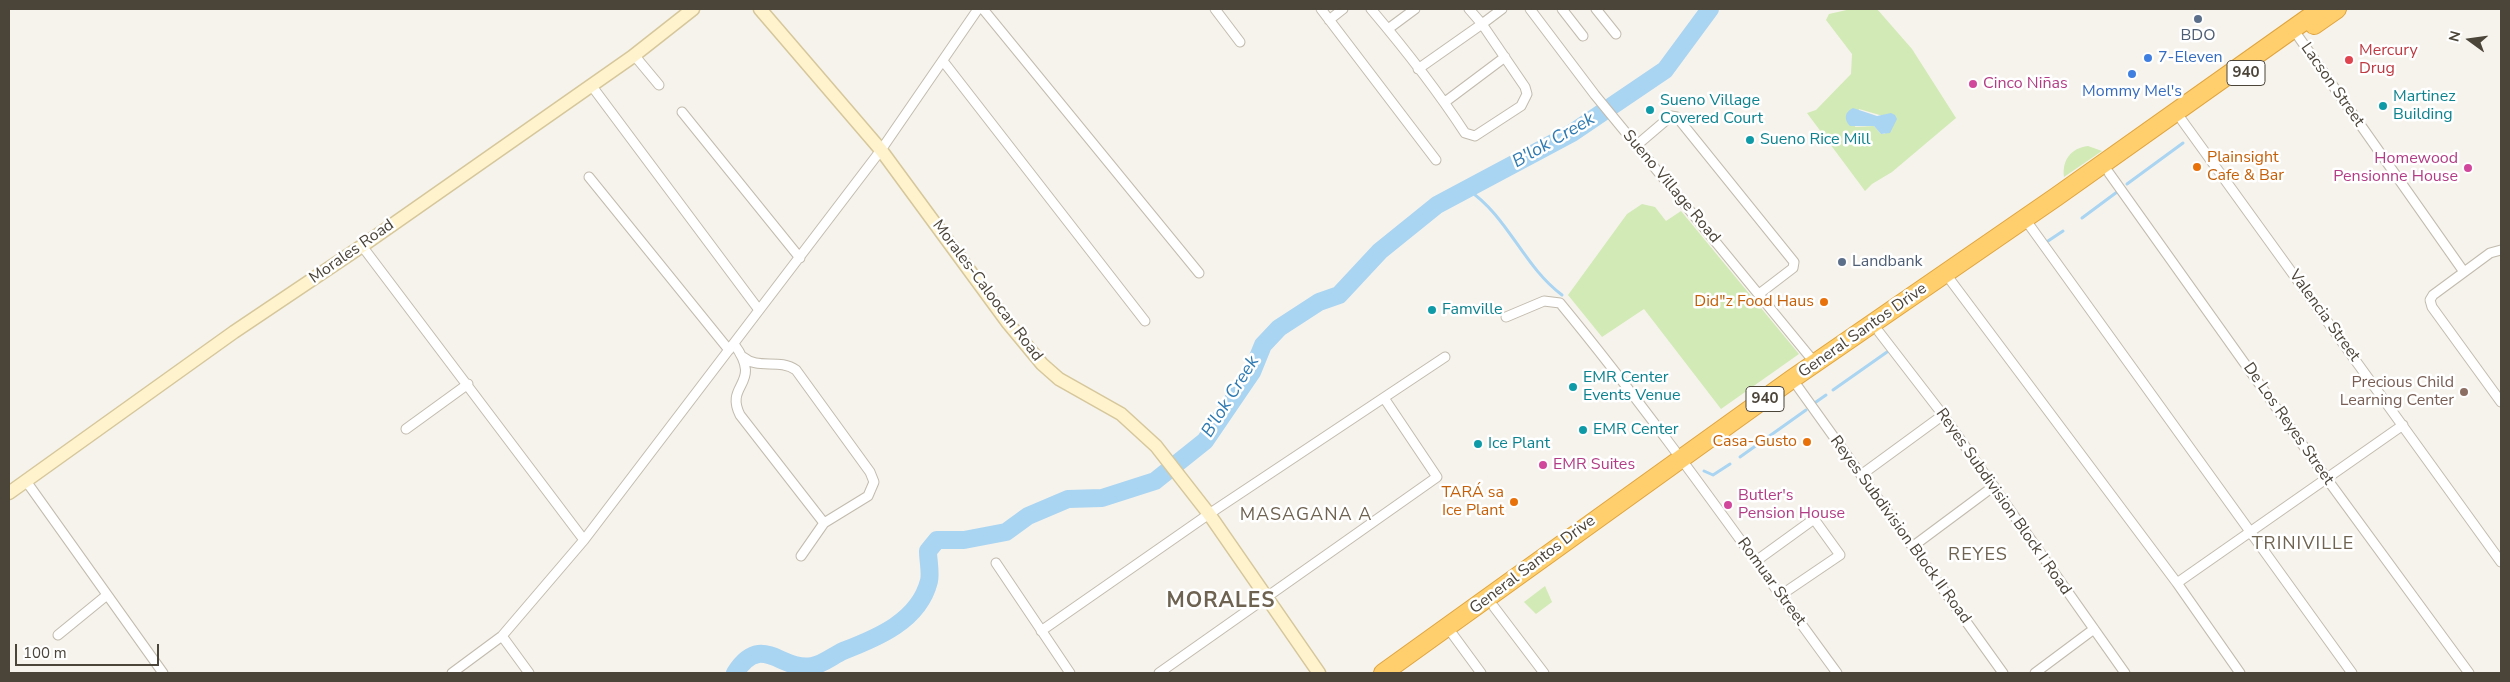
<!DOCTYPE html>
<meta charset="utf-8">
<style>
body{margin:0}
#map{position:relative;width:2510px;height:682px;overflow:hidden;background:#f6f3ec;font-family:"Nunito Sans",sans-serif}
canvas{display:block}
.frame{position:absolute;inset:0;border:10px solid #4b4439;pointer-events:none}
.north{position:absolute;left:2445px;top:15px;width:50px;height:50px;-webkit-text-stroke:4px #fff;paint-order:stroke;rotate:284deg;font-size:14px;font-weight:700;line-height:20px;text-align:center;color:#4b4439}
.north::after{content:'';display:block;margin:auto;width:18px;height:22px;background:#4b4439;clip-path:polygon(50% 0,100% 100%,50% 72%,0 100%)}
.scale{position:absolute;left:15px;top:644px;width:144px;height:22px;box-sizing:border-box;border:2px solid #4b4439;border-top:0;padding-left:6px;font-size:15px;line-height:18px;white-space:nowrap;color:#4b4439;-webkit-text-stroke:4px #fff;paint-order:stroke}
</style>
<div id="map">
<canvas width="2510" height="682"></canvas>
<div class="frame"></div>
<div class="north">N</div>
<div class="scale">100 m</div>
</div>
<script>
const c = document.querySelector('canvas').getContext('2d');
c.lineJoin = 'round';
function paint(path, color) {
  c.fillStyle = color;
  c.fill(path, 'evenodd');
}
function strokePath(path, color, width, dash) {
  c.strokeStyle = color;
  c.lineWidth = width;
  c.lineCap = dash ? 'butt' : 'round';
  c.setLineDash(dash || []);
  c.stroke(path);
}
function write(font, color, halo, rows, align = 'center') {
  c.font = font + ' "Nunito Sans",sans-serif';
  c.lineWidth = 5;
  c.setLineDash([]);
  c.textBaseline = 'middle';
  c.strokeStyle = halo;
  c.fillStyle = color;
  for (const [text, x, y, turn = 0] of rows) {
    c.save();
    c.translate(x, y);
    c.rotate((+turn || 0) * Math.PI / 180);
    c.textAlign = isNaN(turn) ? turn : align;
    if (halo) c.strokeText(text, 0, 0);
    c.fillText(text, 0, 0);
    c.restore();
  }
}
paint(new Path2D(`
 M1851 9H1877L1912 49 1956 118 1892 172 1872 184 1865 191 1807 113 1816 110 1851 74 1852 54 1826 20 1829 14ZM1859 109 1883 116 1885 134H1881L1874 126 1855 127Z
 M2088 146 2102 151 2064 177C2062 160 2071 148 2088 146Z
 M1642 204 1655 207 1666 221 1681 211 1799 354 1721 409 1644 309 1602 337 1568 295 1627 214Z
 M1545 586 1552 602 1536 614 1524 602Z`), '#d2eab5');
paint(new Path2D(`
 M1853 108 1877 116 1891 113 1895 115 1897 119 1890 133 1881 134 1874 126H1850C1844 120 1844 112 1853 108Z`), '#a9d4f2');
strokePath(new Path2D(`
 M2127 184 2183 143
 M1467 189C1508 216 1523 266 1562 295
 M2082 218 2117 192
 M2048 241 2063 231
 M1833 390 1887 352
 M1816 402 1826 395
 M1740 457 1806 410
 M1704 471 1713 475 1730 464`), '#a9d4f2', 3);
strokePath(new Path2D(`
 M735 673C762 631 781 672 812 666 822 665 834 655 843 651 877 638 919 621 929 581 931 573 928 560 928 551L937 540H964L1006 532 1028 516 1068 499 1102 498 1155 481 1205 441 1252 372 1263 345 1279 328 1319 302 1339 295 1380 251 1437 205 1572 133 1665 70 1710 9`), '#a9d4f2', 18);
const street = new Path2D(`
 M983 9 1199 273
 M1215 9 1240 42
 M1321 9 1436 160
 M1371 9C1404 48 1437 90 1465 133L1475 136 1521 106 1527 94 1525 87 1482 24 1418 69
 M1469 9 1482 24 1502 9
 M1530 9 1595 95 1815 363
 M1562 9 1583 36
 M1596 9 1616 34
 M1329 20 1343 9
 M1388 29 1415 9
 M2293 29 2464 272
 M634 55 659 85
 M943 61 1145 321
 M591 85 759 310
 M1445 102 1505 57
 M682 112 800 258
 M2181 119 2501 562
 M1637 145 1671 116 1677 117 1794 262 1793 268 1759 294
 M2109 173 2327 479 2469 673
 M589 177 729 350
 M2030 226 2352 673
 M362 246 584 540
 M2501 250 2490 253 2433 295 2430 300 2432 307 2501 402
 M1951 281 2177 583 2240 673
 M1506 317 1544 301 1560 303C1658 422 1746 549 1837 673
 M1879 332 1943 415 2125 673
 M734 344C764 385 724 383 740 415L824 523
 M743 357C758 370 779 358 796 370L870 472 874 482 868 496 824 523 801 556
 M1798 387 2003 673
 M406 429 468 384
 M1861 475 1943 415
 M26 481 163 673
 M1912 547 1994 486
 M1756 561 1814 519 1840 555 1781 595
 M996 563 1070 673
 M2177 583 2403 425
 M1494 607 1544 673
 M1448 628 1481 673
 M1041 631 1209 514 1445 357
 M58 635 107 595
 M502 636 529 673
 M452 673 502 636 584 540 881 150 978 9
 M1159 673 1437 477 1384 398
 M2035 673 2094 629`);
const secondary = new Path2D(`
 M760 9 881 150 1008 323 1042 364 1059 379 1121 414 1156 446 1209 514 1319 673
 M9 493 234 332 362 246 632 57 693 9`);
const highway = new Path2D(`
 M2314 25 2337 9
 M1383 673 1792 379 2056 197 2321 9`);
strokePath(street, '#c2bbae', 11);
strokePath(secondary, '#d6c79b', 15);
strokePath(highway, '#e0a43c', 20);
strokePath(street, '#fff', 9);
strokePath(secondary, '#fff3cd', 12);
strokePath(highway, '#ffcf6e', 18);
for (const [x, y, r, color] of [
 [2198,19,5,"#5c6f8a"],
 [2148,58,5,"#3f7fe0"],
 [2349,60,5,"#e0444e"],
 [2132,74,5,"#3f7fe0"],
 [1973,84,5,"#d1479c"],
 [2383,106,5,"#0f9aa8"],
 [1650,110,5,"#0f9aa8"],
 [1750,140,5,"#0f9aa8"],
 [2197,167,5,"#e8710a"],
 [2468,168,5,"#d1479c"],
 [1842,262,5,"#5c6f8a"],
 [1824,302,5,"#e8710a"],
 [1432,310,5,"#0f9aa8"],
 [1573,387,5,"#0f9aa8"],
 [2464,392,5,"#8d6e63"],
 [1583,430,5,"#0f9aa8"],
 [1807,442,5,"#e8710a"],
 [1478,444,5,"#0f9aa8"],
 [1543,465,5,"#d1479c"],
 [1514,502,5,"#e8710a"],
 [1728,505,5,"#d1479c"]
]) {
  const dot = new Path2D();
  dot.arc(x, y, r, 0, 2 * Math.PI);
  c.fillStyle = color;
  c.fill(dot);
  strokePath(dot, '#fff', 2);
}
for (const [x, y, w] of [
 [2246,73,38],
 [1765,399,38]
]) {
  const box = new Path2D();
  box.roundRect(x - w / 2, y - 12.5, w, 25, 4);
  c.fillStyle = '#fff';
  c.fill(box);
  strokePath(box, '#4b4439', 1);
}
write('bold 15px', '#4b4439', null, [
 ["940",2246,73],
 ["940",1765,399]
]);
write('16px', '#4e5e75', '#fff', [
 ["BDO",2198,36],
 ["Landbank",1852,262,"left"]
]);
write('16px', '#be3a42', '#fff', [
 ["Mercury",2359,51],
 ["Drug",2359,69]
], 'left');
write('16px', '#366cbe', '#fff', [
 ["7-Eleven",2158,58],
 ["Mommy Mel's",2132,92,"center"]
], 'left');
write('16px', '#b23c85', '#fff', [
 ["Cinco Niñas",1983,84],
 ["Homewood",2458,159,"right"],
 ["Pensionne House",2458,177,"right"],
 ["EMR Suites",1553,465],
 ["Butler's",1738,496],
 ["Pension House",1738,514]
], 'left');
write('16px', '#4b4439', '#fff', [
 ["Lacson Street",2332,85,55],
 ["Sueno Village Road",1671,187,50],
 ["Morales Road",352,252,-35],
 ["Morales-Caloocan Road",987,291,53],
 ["Valencia Street",2324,316,54],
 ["General Santos Drive",1863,331,-35],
 ["De Los Reyes Street",2288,424,55],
 ["Reyes Subdivision Block I Road",2003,502,55],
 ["Reyes Subdivision Block II Road",1900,530,54],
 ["General Santos Drive",1533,565,-37],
 ["Romuar Street",1771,582,54]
]);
write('16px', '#0d838f', '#fff', [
 ["Martinez",2393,97],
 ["Building",2393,115],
 ["Sueno Village",1660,101],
 ["Covered Court",1660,119],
 ["Sueno Rice Mill",1760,140],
 ["Famville",1442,310],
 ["EMR Center",1583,378],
 ["Events Venue",1583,396],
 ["EMR Center",1593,430],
 ["Ice Plant",1488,444]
], 'left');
write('16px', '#c56008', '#fff', [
 ["Plainsight",2207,158,"left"],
 ["Cafe & Bar",2207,176,"left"],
 ["Did\"z Food Haus",1814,302],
 ["Casa-Gusto",1797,442],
 ["TARÁ sa",1504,493],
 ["Ice Plant",1504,511]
], 'right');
write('16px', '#785e54', '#fff', [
 ["Precious Child",2454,383],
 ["Learning Center",2454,401]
], 'right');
write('italic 18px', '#2e7ab2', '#fff', [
 ["B'lok Creek",1554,141,-30],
 ["B'lok Creek",1231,397,-58]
]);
c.letterSpacing = '1px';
write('18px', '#6e6250', '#fff', [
 ["MASAGANA A",1306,516],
 ["TRINIVILLE",2303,545],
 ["REYES",1978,556]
]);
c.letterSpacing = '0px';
c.letterSpacing = '1px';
write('bold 21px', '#6e6250', '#fff', [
 ["MORALES",1221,602]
]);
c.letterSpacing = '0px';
</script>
